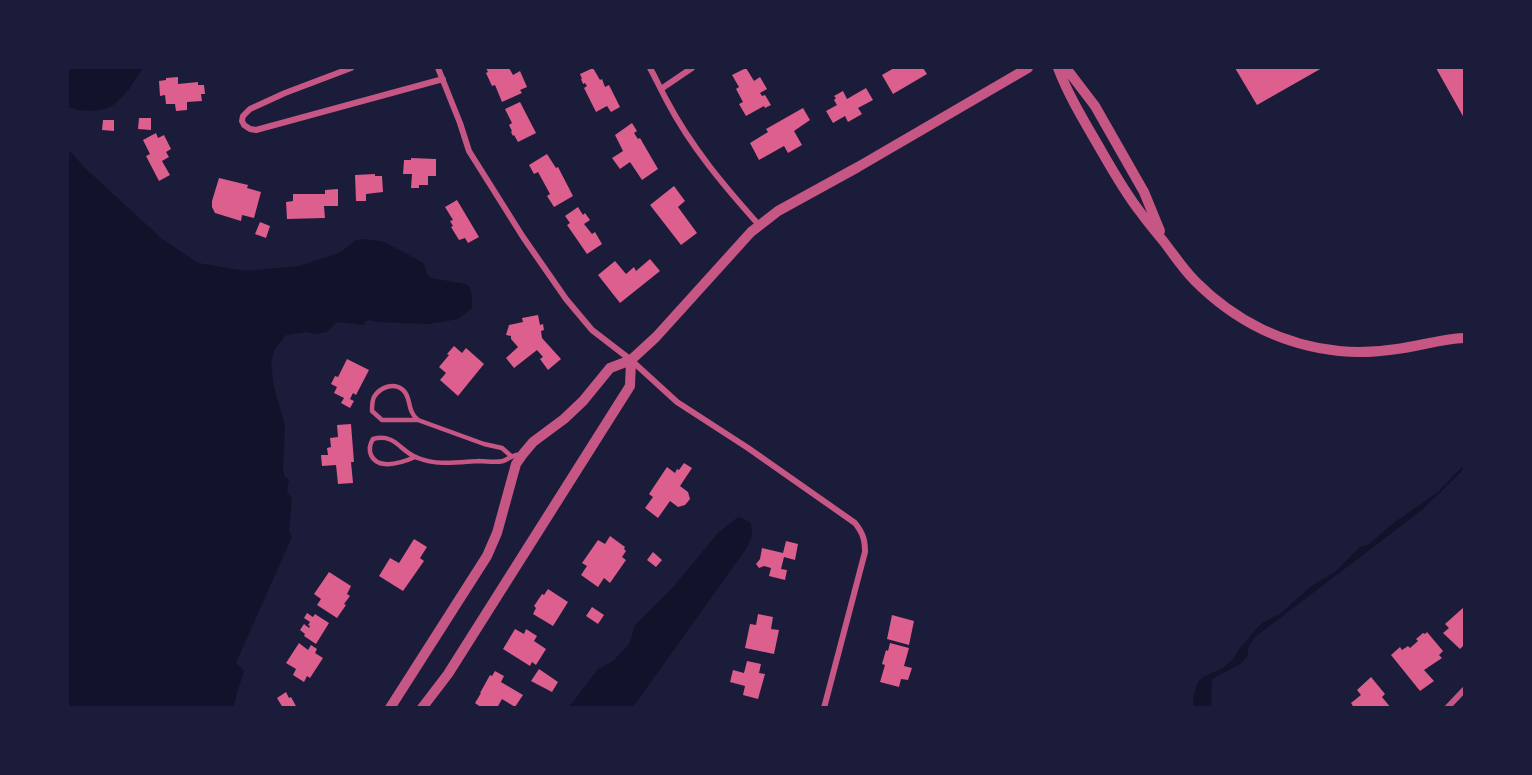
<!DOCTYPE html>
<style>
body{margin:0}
#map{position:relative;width:1532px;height:775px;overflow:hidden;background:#1b1b3a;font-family:Helvetica,sans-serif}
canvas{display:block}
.frame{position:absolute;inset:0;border:69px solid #1b1b3a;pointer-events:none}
</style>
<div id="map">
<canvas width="1532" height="775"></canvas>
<div class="frame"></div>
</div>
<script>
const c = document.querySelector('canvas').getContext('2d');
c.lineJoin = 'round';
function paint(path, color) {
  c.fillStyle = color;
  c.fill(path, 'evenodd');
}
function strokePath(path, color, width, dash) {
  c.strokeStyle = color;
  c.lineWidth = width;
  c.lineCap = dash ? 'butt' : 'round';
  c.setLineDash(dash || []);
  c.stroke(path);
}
paint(new Path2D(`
 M68 68H143C135 80 126 96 113 105 102 113 80 112 68 107Z
 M68 149 86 169 161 238 198 263 246 271 299 266 341 252 356 240 365 239 384 242 422 262 425 266 427 275 431 278 465 284 469 286 472 296V308L458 319 429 324 378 322 369 320 365 321 364 325 340 322 336 323 327 332 316 334 306 332 286 335 274 350 271 363 274 388 285 425 283 471 285 477 289 479 287 491 292 499 289 531 292 537 236 663 244 670 233 707H68Z
 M1464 467V469L1422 510 1255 637 1249 646 1247 657 1240 664 1212 679 1211 707H1193L1194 693 1198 682 1203 677 1223 668 1233 659 1239 649 1262 623 1281 613 1310 587 1335 572 1359 548 1369 544 1392 524 1438 492 1461 468Z
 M738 517 744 519 751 523 752 536 746 549 633 707H569L598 669 613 661 630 643 635 625 675 585 718 533Z`), '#12122b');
paint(new Path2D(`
 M486 68H509L513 75 520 71 527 87 520 90 522 93 502 102 495 85 492 86 486 73 488 72Z
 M593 68 600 80 602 79 605 87 609 85 620 107 611 112 607 106 596 112 584 88 587 86 585 83 583 84 581 79H582L580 74Z
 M746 68 754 81 760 77 767 89 760 93 762 96 765 95 771 105 765 108 764 106 746 116 739 104 743 102 736 89 739 87 732 75Z
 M894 68H923L927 74 893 94 882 75Z
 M1235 68H1322L1257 105Z
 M1436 68H1464V118Z
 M178 77V84L198 82V85H204L205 94H201L202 101 187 102V110L176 111 175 104H166L165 95 160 96 159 81 166 80V78Z
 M866 88 873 100 858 108 862 114 848 122 845 116 833 123 826 111 837 105 834 100 836 98 834 96 843 91 847 99Z
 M520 102 536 133 518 142 514 135 513 136 511 132 512 131 509 125 512 123 505 109Z
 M803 108 810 120 794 131 802 145 788 153 784 146 759 160 750 143 768 132 766 129Z
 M139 118H151V130L138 129Z
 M103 120H114V131L102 130Z
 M632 123 637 131 634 133 638 139 640 138 658 169 642 180 630 162 620 169 612 158 623 151 615 135Z
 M156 133 158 138 164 135 171 149 166 152 169 157 162 161 170 175 159 181 146 156 150 154 143 140Z
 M547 154 556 168 558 167 573 196 554 207 547 196 550 194 538 172 534 174 529 165Z
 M411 158 436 159V176H428V185H419V188H411L412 174H403L404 160H411Z
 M375 174V176H382L383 192 366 194V201H356L355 175Z
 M219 178 248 185 247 188 261 192 254 218 242 215 241 221 215 213 212 207V201Z
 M674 186 685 201 678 207 697 233 681 245 650 205Z
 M338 189V206H324L325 218 287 219 286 202 293 201V194H325V190Z
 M457 200 479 237 468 243 465 238 459 240 451 227 453 226 450 221 453 220 445 207Z
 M578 207 583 215 585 213 590 220 584 224 592 234 595 232 602 244 587 254 567 225 570 223 565 216Z
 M260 222 270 226 266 238 255 234Z
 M650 259 660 271 620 303 598 275 615 261 626 274 634 267 636 271Z
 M538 315 540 325 543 324 544 330 541 331 542 338 561 359 548 370 540 359 543 357 537 350 514 368 506 358 518 347 511 339V336L506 335 509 325 523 322 522 318Z
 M454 346 462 353 466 348 484 364 458 396 440 380 446 373 439 367 449 355 447 354Z
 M347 359 369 370 356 395 353 393 350 399 354 401 350 408 341 403 344 398 334 393 337 387 331 384 335 376 338 377Z
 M351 424 354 462H351L353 483 338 484 336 465 322 466 321 455H328L327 448 331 447 330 438 338 437 337 425Z
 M684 463 692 468 680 486 688 492 690 499 685 505 678 507 670 501 658 518 645 508 653 497 649 494 667 467 675 473 677 469 679 470Z
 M610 536 625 547 624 549 626 551 622 557 626 560 610 583 604 578 598 587 581 575 587 566 582 563 598 540 605 544Z
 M414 539 427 547 420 558 424 561 403 591 379 576 390 558 399 563Z
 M786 541 798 544 795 560 784 557 781 569 787 570 785 580 769 576 771 568 764 566 759 568 756 564 760 559 762 548 783 553Z
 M653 552 662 560 656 567 647 560Z
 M329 572 351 586 347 594 350 596 344 604 346 605 337 618 317 605 321 599 314 594Z
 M548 589 568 602 553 626 533 614 536 608 534 606 542 594 544 595Z
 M592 607 604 615 598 624 586 616Z
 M1464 607V645L1460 649 1443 633 1449 628 1445 624Z
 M307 613 313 617 315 614 329 623 316 644 304 636 305 634 300 630 304 624 309 628 310 626 308 625 310 622 304 618Z
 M758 614 773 617 771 629 779 630 774 654 745 648 750 624 756 625Z
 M892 615 914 621 909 645 887 639Z
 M515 629 524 634 526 629 537 636 534 641 546 649 536 665 532 662 530 666 503 649Z
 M1427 632 1443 651 1439 655 1442 658 1424 670 1434 681 1420 691 1391 655 1400 647 1402 650 1408 646 1410 648 1418 641 1416 639 1423 633 1425 634Z
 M299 643 308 650 311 645 317 649 315 653 323 658 310 678 307 676 304 682 293 675 296 669 286 663Z
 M890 643 909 648 904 666 912 668 908 680 901 679 899 687 880 682 885 665 882 664 886 650 888 651Z
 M747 661 761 664 759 673 765 674 758 699 743 695 745 686 730 682 733 670 744 673Z
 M539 669 558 682 552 692 531 681Z
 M495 671 504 676 501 682 523 695 515 707 502 699 497 708H482L475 703 481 693H480L490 675 492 676Z
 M1371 677 1385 694 1382 697 1391 708H1354L1351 703 1361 695 1357 690Z
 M286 692 289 698 291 697 297 708H283L277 698Z`), '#dd5f8e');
strokePath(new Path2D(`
 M418 420H382L372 411C372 406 372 401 374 397 380 387 394 382 403 390 412 398 406 410 418 420L484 444 502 448 511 456
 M415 457C406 461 396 465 385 464 371 463 366 450 373 439 396 433 400 452 418 458 438 466 459 462 479 461 486 461 496 463 503 461 509 459 512 455 520 454`), '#c65784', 4.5);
strokePath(new Path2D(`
 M351 68 285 93 250 109 243 116 242 121 244 125 250 129 256 130 443 79
 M438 68 460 123 469 151 523 237 566 299 592 330 631 360 677 402 748 448 855 523C863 533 865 540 865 552L824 708
 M650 68C656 79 661 90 667 101 691 147 725 187 759 225
 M661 89 692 68
 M1447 708 1464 690`), '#c65784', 6);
strokePath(new Path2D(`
 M1058 68C1069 97 1086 124 1102 152 1114 173 1126 194 1141 213 1148 223 1156 232 1164 242 1174 255 1183 269 1195 281 1234 320 1283 345 1339 351 1358 353 1378 352 1397 349 1420 346 1441 339 1464 338
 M1066 68 1095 106 1144 192 1160 231
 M390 708 487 556 497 533 516 464 523 454 533 442 564 419 583 401 610 368 631 360 656 337 751 232 778 211 858 167 1028 68
 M422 708 448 674 630 386 631 360`), '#c65784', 10);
</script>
